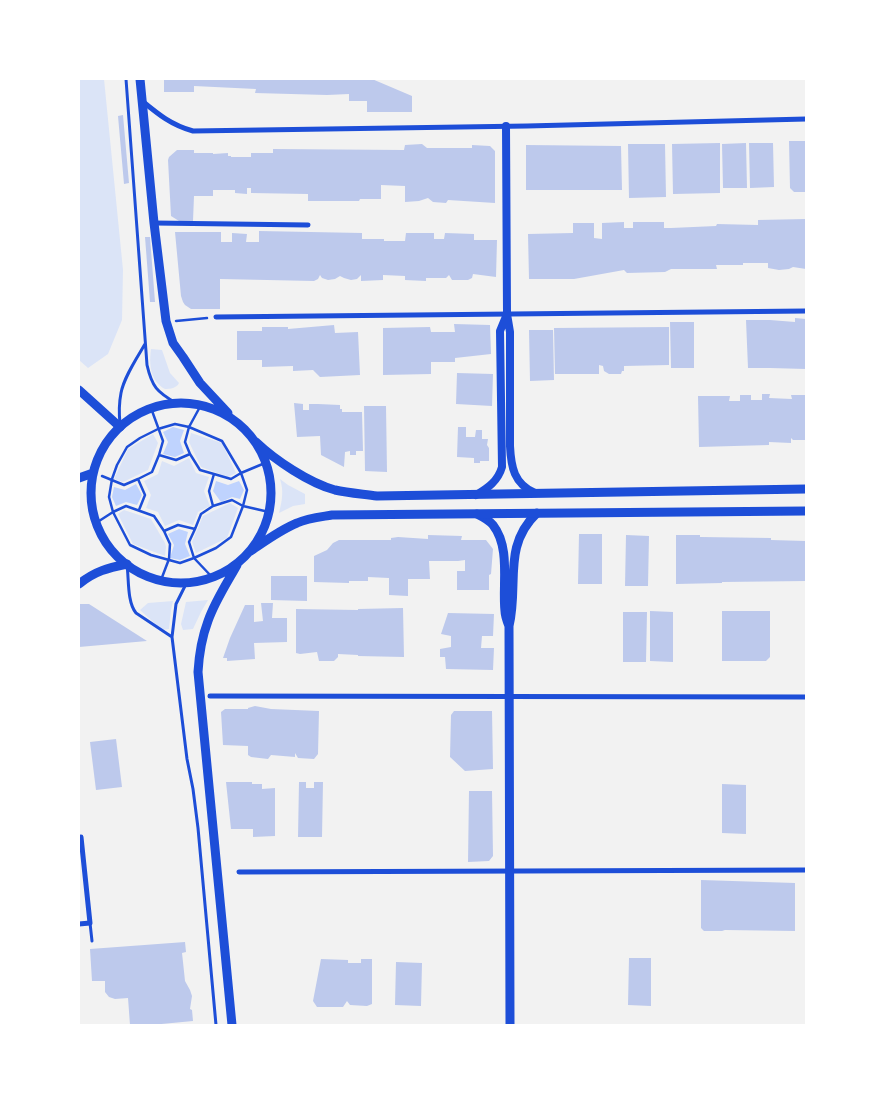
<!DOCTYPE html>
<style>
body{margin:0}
#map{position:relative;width:885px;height:1104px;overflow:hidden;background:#f2f2f2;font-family:"DejaVu Sans",sans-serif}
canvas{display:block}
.frame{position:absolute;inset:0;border:80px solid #fff;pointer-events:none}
</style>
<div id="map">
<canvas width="885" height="1104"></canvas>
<div class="frame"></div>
</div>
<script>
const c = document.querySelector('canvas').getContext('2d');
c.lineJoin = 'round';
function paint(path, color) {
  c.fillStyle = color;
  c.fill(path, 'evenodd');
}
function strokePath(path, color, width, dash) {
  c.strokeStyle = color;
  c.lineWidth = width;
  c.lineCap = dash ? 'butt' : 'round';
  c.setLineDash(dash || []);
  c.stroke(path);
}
paint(new Path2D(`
 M79 79H104L123 270 122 320 108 354 88 368 79 360Z
 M151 349 162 350 170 373 179 383C177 388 170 389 165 389 150 381 149 364 151 349Z
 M191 433 222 443 236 473 228 477 201 467 189 442Z
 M153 434 158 443 148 470 123 482 114 479 128 449Z
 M189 458 196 473 209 477 204 491 210 506 198 512 193 525 179 520 165 526 158 512 146 508 151 495 144 481 158 474 162 461 174 466Z
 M280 479 288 485 305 494V504L293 506 279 513C282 501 284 491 280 479Z
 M230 503 238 508 227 538 196 553 192 542 203 516Z
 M124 510 151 519 165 543 166 547 165 556 133 544 118 514Z
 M208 600 201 612 193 629 183 630 181 624 186 602Z
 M173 601 171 610 169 629 162 630 140 610 148 603Z`), '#dbe4f7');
paint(new Path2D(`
 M173 427 184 430 180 441 184 453 175 457 163 454 168 442 163 432Z
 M216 481 228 485 239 481 244 490 240 499 232 497 221 502 213 491Z
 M136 484 142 495 137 505 126 502 116 506 112 497 114 487 125 490Z
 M179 529 188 532 185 544 190 556 180 560 170 558 174 545 168 534Z`), '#bfd3fe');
paint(new Path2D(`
 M164 79H372L412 96V112H367V101H349V94L327 95 255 93 256 89 194 86V92H164Z
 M123 115 129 183 124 184 118 116Z
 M789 141H806V192H794L790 188Z
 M720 143V193L673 194 672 144Z
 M746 143 747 188H723L722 144Z
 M749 143H773L774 187 750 188Z
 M422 144 427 148H472V145L490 146 495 151V203L448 200 446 203 433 202 428 198 419 201 405 202V186L381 185V199H360L359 201H308V194L251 193V188H247V194L235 193V190H213V196H194L193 221H179L171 216 168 160 169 157 177 150H194V153H213V154L228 153V156H231V157H251V153H273V149L404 150 405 145Z
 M628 144H665L666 197 629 198Z
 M526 145 621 146 622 190H526Z
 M806 219V269L793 267 789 269 779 270 768 268V263H743V265H716L717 269H671L665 272 627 273 624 270 574 279H529L528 234 573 233V223H594V238L602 239V223L624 222V228H633V222H664V228H671L716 226 717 224 758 225V220Z
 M259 231 362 233V239H384V241H405L406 233H434V239H444L445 233 474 234V240H497L496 277 473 274 472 278 468 280H452L449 275 446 278H426V281L405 280V276L383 275V280L361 281V275L357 279 351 280 344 278 340 276 335 279 328 280 322 278 320 275 318 279 314 281 220 279V309H191L185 305 183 302 181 296 175 232H221V242H232V233L247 234 246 242H259Z
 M145 237H150L155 302H150Z
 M795 318 806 319V369L770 368H748L746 320H770L795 322Z
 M670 322H694V368H671Z
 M454 324 490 325 491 354 455 358V362H431V374L383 375V328L430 327 431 332H455Z
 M334 325 335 333 358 332 360 375 320 377 313 370 293 371V366L262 367V360H237V331H262V327H288V329Z
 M669 327V365L624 366V371H622L621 374H609L604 371 603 366 599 365V374H555L554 328Z
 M529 330H553L554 380 530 381Z
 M457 373 493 374 492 406 456 404Z
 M762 394H770L769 398 792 399 791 395H806V440H793L791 438V443L769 442V445L699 447 698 396H730L729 401H740V395H751V400H762Z
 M294 403 303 404V410H309V404H318L340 405V409H342V412H362L363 451H356V455H350V451L345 452 344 467 321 455 320 436 297 437Z
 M364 406H386L387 472 365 471Z
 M458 427H466V437H475L476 430H482V439H488L487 445 489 448V461H480V463H474V458L457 457Z
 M579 534H602V584H578Z
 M428 535 462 536 461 540H486L493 549 491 574 489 575V590H457V571H465V560L458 561H429L430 579H408V596L389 595V578L368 577V581H349V583L314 582V556L327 550 333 543 339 540H391V538L398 537 428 539Z
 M626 535 649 536 648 586H625Z
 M676 535H700V537L771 538V540L806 541V581L722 582V583L676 584Z
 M271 576H307V601L271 600Z
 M261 603H273L272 618H287V642L254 643 255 659 227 661V658H223L230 638 245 605H254V622L263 621Z
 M79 604H89L147 641 79 647Z
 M403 608 404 657 358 656V655L338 654V657L334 661H319L317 652 300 654 296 653V609L358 610V609Z
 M650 611 673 612V662L650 661Z
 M722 611H770V657L766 661H722Z
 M623 612H647L646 662H623Z
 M448 613 494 614 493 636H482L481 648H494L493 670 446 669 445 657H440V649L451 647V636L441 634Z
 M255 706 271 709 319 711 318 754 314 759 298 758 295 753V757L271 755 268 759 251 757 248 755V746L223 745 221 712 225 709H248V708Z
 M454 711H492L493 769 465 771 450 757 451 715Z
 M116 739 122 787 96 790 90 742Z
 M226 782H252V784H262V789L275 788V836L253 837V829H231Z
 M299 782H306V788H314V782H323L322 837H298Z
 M722 784 746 785V834L722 833Z
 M469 791H492L493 856 489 861 468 862Z
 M701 880 795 883V931L725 930 722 931H704L701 928Z
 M185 942 186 952 182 953 183 962 185 981 190 990 192 996 190 1009 192 1010 193 1021 151 1025H130L128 998 115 999 109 997 105 992V981H92L90 949Z
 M629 958H651V1006L628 1005Z
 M321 959 348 960V963H361V959H372V1004L367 1006 350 1005 347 1001 343 1007H317L313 1001Z
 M396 962 422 963 421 1006 395 1005Z`), '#bdc9ec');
strokePath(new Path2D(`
 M176 321 207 318
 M151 408 163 441 159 455
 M175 424 189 427 222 441 241 473 247 490 243 506 231 537 216 548 194 558 180 563 151 555 130 545 113 512 109 497 112 479 117 465 127 447 140 438 158 429Z
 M190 454 185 442 189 427 201 405
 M214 474 231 479 241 473 265 463
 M102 476 124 485 138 479
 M213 506 232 500 243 506 269 512
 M96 523 113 512 126 506 154 516 164 531 178 525 195 529 201 514 213 506 209 491 214 474 200 470 190 454 176 460 159 455 152 472 138 479 145 495 139 510
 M195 529 189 542 194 558 212 577
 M161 580 169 559 170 544 164 531`), '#1d4ed8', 2.5);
strokePath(new Path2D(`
 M126 79 147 365C152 387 157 392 176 403
 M120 424C119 414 119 403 121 393 124 377 137 358 145 344
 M127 565C129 579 127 602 136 613L172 637
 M187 582 176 604 172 637 187 759 193 789 198 828 216 1025
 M90 923 92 941`), '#1d4ed8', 3);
strokePath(new Path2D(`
 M141 100C158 114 171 125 193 131L527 126 806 119
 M154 223 308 225
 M216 317 806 311
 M210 696 806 697
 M239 872 806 870
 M79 924 90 923 81 837`), '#1d4ed8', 5);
strokePath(new Path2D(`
 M506 126 507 314
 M476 495C488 488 498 481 502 467L500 331 507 314 510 332V446C511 467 514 484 535 493`), '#1d4ed8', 8);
strokePath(new Path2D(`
 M79 390 120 427
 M477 514C483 517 489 520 493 525 511 548 502 585 505 611 505 616 507 621 509 626L510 1025
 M79 584C95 571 108 568 127 564
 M509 626C519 585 502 546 537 513`), '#1d4ed8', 9);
strokePath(new Path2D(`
 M140 79 154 223 166 321 173 343 183 357 200 383 228 413
 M91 493a90 90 0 1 1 180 0a90 90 0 1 1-180 0Z
 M256 442C275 460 309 483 335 490 348 493 363 494 377 496L806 489
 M79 478 93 473
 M249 552C264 542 280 530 297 523 308 518 320 517 332 515L806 511
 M232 1025 198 672C199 655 202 637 208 621 215 601 227 583 237 565`), '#1d4ed8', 9);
</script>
